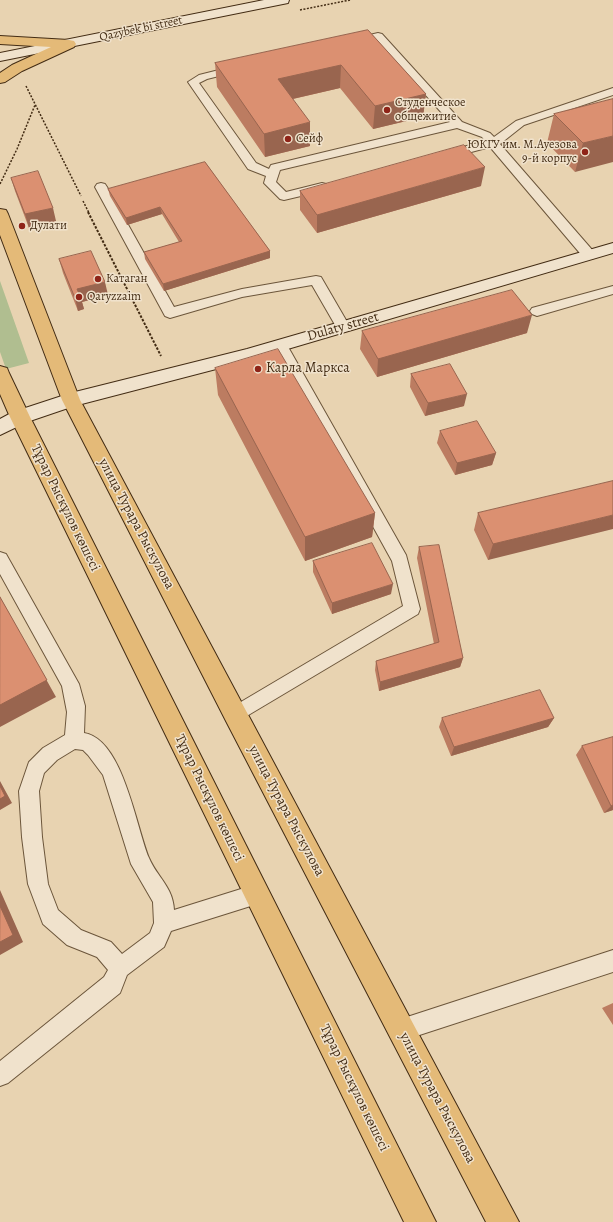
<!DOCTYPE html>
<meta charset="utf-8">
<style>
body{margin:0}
canvas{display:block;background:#e8d3b1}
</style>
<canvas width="613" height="1222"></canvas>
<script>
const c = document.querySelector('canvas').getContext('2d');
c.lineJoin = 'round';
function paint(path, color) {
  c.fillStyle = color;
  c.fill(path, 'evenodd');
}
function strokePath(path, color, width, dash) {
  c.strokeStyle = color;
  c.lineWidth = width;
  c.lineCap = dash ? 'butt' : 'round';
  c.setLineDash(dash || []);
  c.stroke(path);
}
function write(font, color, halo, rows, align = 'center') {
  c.font = font + ' Alegreya,serif';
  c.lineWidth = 3;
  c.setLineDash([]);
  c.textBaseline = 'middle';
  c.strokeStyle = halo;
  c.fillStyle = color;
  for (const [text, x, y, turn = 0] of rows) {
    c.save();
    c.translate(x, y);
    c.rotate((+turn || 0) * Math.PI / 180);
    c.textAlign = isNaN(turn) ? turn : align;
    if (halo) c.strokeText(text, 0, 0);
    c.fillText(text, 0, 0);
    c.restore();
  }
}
paint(new Path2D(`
 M0 281 29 363 6 369 0 352Z`), '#b0be90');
const service = new Path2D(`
 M378 33 382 34 462 122 490 133 494 137 516 121 613 88V95L524 125 500 144 594 252 595 255 594 258 589 259 584 258 490 147 445 159 441 157 439 155 441 153 485 141 482 137 457 128 280 170 276 182 286 192 322 183 326 184 328 187 326 190 322 191 284 200 280 199 264 183 266 176 248 169 188 82 199 75 239 65 243 66 244 68 243 70 207 79 199 83 256 163 269 169 271 165 450 122 376 40 352 45 347 42 348 40Z
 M101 183 105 184 107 187 174 307 242 289 316 276 321 277 350 327 348 330 343 332 338 330 312 285 242 297 170 318 165 316 95 187 97 184Z
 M613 286V294L537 316 532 314 530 311 532 308Z
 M280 340 285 342 287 345 406 555 420 609 418 614 235 723 229 721 226 715 229 709 403 606 392 561 273 345 275 342Z
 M0 552 6 554 79 684 85 706 84 733C123 739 136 827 149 858 157 877 173 887 174 910L257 884 264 887 267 894 264 901 257 904 171 931 164 947 127 975 120 993 8 1083 0 1086V1061L104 977 108 970 97 957 67 945 43 924 28 884 22 837 19 791 29 762 43 748 65 735 67 712 62 686 0 574ZM75 749 83 750 88 755 103 775 131 864 153 902 154 923 150 933 122 954 111 942 81 930 58 910 48 884 42 837 39 791 44 773 57 760Z
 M613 950V972L401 1041 393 1038 390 1030 393 1022 401 1019Z`);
const secondary = new Path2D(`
 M264 0H289L288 3 283 4 0 61V53Z
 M613 243V253L247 361 74 406 27 422 0 435V419L13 412 71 393 247 349Z`);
const primary = new Path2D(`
 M0 36 69 40 74 41 76 44 74 47 22 71 5 82 0 83V73L12 65 51 47 0 44Z
 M0 209 6 210 8 214 80 400 519 1222H486L227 723 62 400 0 235Z
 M0 366 7 368 9 373 30 417 436 1222H404L10 417 0 394Z`);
strokePath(service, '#6c563b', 2);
strokePath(secondary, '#432c14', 2);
strokePath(primary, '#432c14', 2);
strokePath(new Path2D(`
 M300 10 350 0
 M26 86 81 196
 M0 184 17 149 35 105
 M83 201 89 213`), '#432c14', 1.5, [2, 1.5]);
strokePath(new Path2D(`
 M88 212 161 356`), '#432c14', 2, [2.5, 1.5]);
paint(service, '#f0e2cc');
paint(secondary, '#f0e2cc');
paint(primary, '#e4ba78');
paint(new Path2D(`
 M368 30 426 94 423 117 373 129 340 88 293 99 310 146 265 157 217 87 215 63Z
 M613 99 575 172 547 143 554 114Z
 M205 162 270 251V258L164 291 145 259 144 252 179 242 162 214 127 225 110 196 108 189Z
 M11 178 56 221 29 228 15 191Z
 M481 186 317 233 300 210V191Z
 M59 259 108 295 82 302 84 309 78 311 63 273Z
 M362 331 527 333 377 377 360 349Z
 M215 368 375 513 372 537 305 561 218 395Z
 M411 374 464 406 425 416 410 387Z
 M440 431 496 453 492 465 455 475 437 443Z
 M613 481 488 560 474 530 478 513Z
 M419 547 463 658 460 667 379 691 375 670 376 661 434 644 417 558Z
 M313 561 391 594 332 614 313 572Z
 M442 718H554L548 727 451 756 439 727Z
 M613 737V810L604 813 576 755 582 746Z
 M613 1003V1025L602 1008Z`), '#bc7c61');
paint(new Path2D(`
 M341 65 340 88 279 102 278 79Z
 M426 94 423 117 373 129 375 106Z
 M310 122V146L265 157 264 134Z
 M613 136V162L575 172 583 143Z
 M485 167 481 186 317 233V215Z
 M160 207 162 214 127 225 126 218Z
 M53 208 56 221 29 228 25 214Z
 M270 251V258L164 291 163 284Z
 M105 282 108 295 82 302 84 309 78 311 75 298 77 289Z
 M532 315 527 333 377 377 378 359Z
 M467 394 464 406 425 416 428 403Z
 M496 453 492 465 455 475 457 463Z
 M375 513 372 537 305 561V537Z
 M613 515V529L488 560 493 544Z
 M393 584 391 594 332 614V603Z
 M0 597 56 697 0 727Z
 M463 658 460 667 379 691 380 682Z
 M554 718 548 727 451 756 454 747Z
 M0 781 12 803 0 810Z
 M613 805V810L604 813 611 806Z
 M0 890 23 942 0 955Z`), '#99654f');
const building = new Path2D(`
 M368 30 426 94 375 106 341 65 278 79 310 122 264 134 215 63Z
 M613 99V136L583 143 554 114Z
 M464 145 485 167 317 215 300 191Z
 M205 162 270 251 163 284 144 252 182 241 160 207 126 218 108 189Z
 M38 171 53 208 25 214 11 178Z
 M91 251 105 282 77 289 80 296 75 298 59 259Z
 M512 290 532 315 378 359 362 331Z
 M278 349 375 513 305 537 215 368Z
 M450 364 467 394 428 403 411 374Z
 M477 421 496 453 457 463 440 431Z
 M613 481V515L493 544 478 513Z
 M372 543 393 584 332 603 313 561Z
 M439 545 463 658 380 682 376 661 439 642 419 547Z
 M0 597 47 680 0 705Z
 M540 690 554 718 454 747 442 718Z
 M613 737V805L611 806 582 746Z
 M0 786 5 796 0 799Z
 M0 906 13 935 0 942Z`);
paint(building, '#db9071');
strokePath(building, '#99654f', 1);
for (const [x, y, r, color] of [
 [387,110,4,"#8f2418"],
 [288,139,4,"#8f2418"],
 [585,152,4,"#8f2418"],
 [22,226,4,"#8f2418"],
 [98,279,4,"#8f2418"],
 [79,297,4,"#8f2418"],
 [258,369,4,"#8f2418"]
]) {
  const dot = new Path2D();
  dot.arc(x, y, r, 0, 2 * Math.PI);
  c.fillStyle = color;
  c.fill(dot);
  strokePath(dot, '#f0e2cc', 1.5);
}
write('12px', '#432c14', '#f0e2cc', [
 ["Qazybek bi street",141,29,-12]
]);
write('12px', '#432c14', '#f0e2cc', [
 ["Студенческое",395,103],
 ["общежитие",395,117],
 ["Сейф",296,139],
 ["ЮКГУ им. М.Ауезова",577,145,"right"],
 ["9-й корпус",577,159,"right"],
 ["Дулати",30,226],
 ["Катаган",106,279],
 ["Qaryzzaim",87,297]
], 'left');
write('14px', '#432c14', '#f0e2cc', [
 ["Dulaty street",343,327,-16],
 ["Тұрар Рыскұлов көшесі",65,508,64],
 ["улица Турара Рыскулова",136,524,62],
 ["Тұрар Рыскұлов көшесі",209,798,64],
 ["улица Турара Рыскулова",286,811,62],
 ["Тұрар Рыскұлов көшесі",354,1088,64],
 ["улица Турара Рыскулова",437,1098,62]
]);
write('14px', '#432c14', '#f0e2cc', [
 ["Карла Маркса",266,369]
], 'left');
</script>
